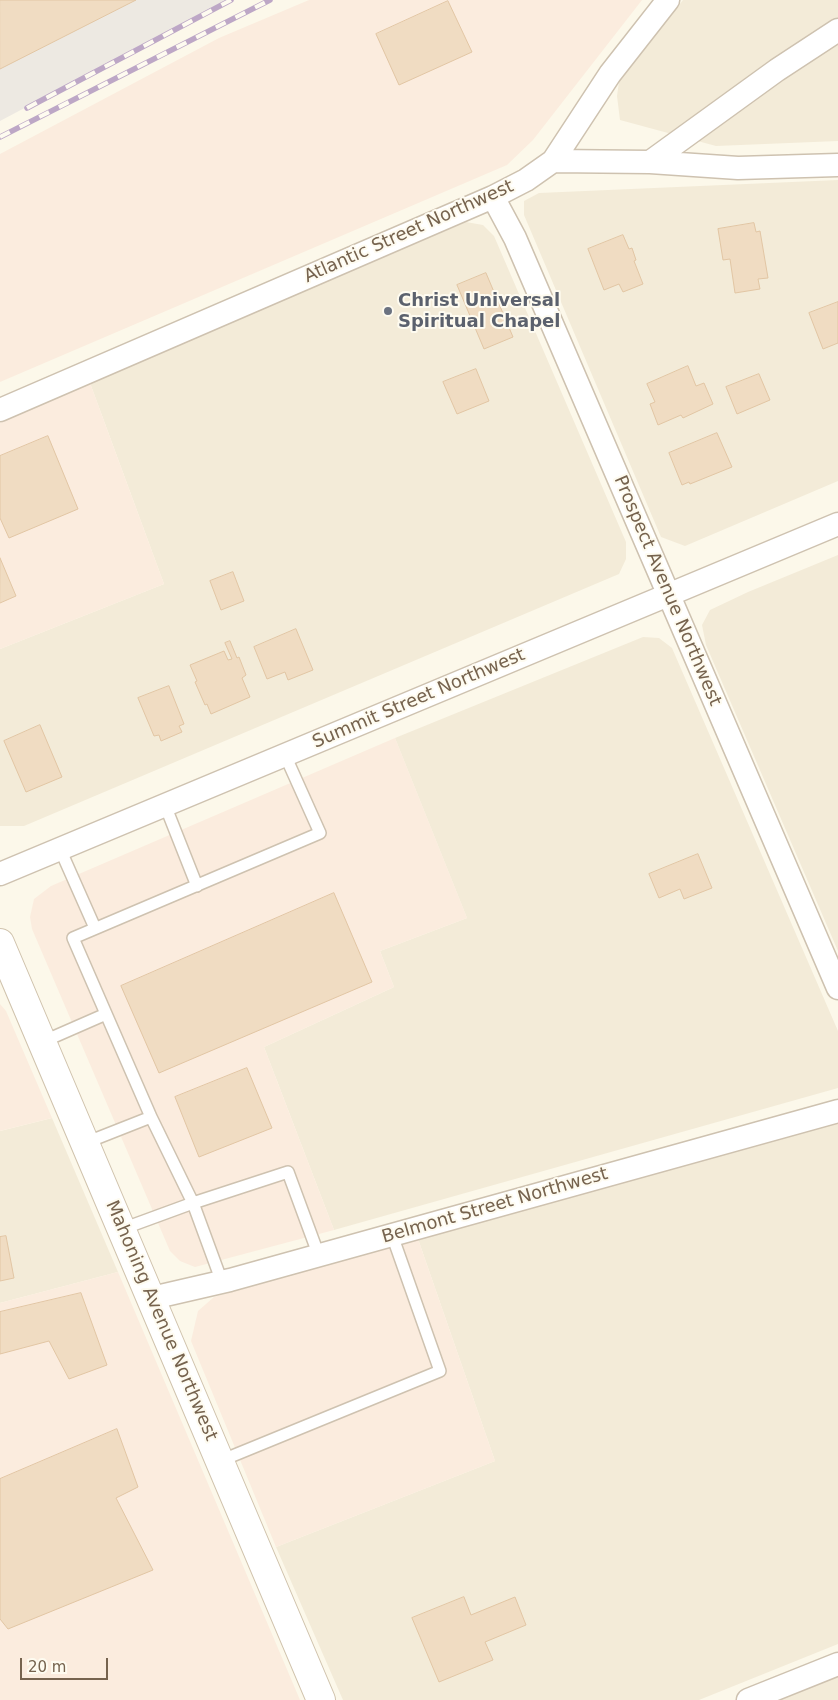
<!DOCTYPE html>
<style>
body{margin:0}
#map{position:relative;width:838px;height:1700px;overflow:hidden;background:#fcf8ea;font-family:"DejaVu Sans",sans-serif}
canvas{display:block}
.scale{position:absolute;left:20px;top:1658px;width:88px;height:22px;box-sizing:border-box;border:2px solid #76634e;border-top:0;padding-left:6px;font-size:15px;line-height:18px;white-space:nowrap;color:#76634e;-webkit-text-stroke:4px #fefbf0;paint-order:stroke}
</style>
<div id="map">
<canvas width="838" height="1700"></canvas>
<div class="scale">20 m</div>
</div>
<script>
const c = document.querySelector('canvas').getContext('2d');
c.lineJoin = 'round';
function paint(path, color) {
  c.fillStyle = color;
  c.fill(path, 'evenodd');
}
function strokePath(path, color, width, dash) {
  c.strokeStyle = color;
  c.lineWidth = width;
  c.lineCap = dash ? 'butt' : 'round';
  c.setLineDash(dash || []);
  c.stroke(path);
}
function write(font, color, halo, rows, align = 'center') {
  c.font = font + ' "DejaVu Sans",sans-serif';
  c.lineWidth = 4;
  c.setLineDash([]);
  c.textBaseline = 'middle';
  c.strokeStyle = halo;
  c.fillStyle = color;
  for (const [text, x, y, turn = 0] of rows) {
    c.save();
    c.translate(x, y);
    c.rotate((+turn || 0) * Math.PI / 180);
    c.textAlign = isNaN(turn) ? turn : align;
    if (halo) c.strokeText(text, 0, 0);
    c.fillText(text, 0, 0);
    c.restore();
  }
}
paint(new Path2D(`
 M683 0H838V141L716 146 620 120 617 96 619 82Z
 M838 180V481L685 546 661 537 524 215V201L539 193Z
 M466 222 483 225 494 236 626 542V559L619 574 24 826H0V649L164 584 90 383Z
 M838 555V951L706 645 702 625 710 610 748 592Z
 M643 637 659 638 672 648 838 1031V1088L334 1230 264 1047 394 987 380 951 467 918 395 738Z
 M52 1118 118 1272 0 1303V1131Z
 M838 1122V1644L699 1700H343L276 1547 495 1461 418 1239Z
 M838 1664V1700H748Z`), '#f3ebd8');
paint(new Path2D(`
 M309 0H642L533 140 507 165 0 382V154L219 38Z
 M90 383 164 584 0 649V423Z
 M395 738 467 918 380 951 394 987 264 1047 334 1230 195 1267 180 1261 170 1251 32 929 30 917 34 899 51 886Z
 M0 1004 6 1011 52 1118 0 1131Z
 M418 1239 495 1461 276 1547 191 1341 198 1311 214 1297Z
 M118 1272 300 1700H0V1303Z`), '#fbecde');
paint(new Path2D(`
 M0 0H228L0 121Z`), '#ede9e2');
const building = new Path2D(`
 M0 0H136L0 69Z
 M448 1 472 52 399 85 376 34Z
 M754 223 756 232 760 231 768 278 758 279 760 289 735 293 730 259 723 260 718 229Z
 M623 235 629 249 632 248 636 260 634 261 643 284 623 292 619 284 604 290 588 249Z
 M486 273 513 337 484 349 457 285Z
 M838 302V343L823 349 809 313Z
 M688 366 696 386 704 383 713 404 683 418 681 415 658 425 650 404 655 402 647 384Z
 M476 369 489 401 457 414 443 382Z
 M759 374 770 400 737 414 726 387Z
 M717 433 732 467 690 484 689 482 682 485 669 453Z
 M48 436 78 509 9 538 0 518V456Z
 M0 558 16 596 0 603Z
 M233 572 244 601 221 610 210 581Z
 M296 629 313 670 288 680 285 672 267 679 254 647Z
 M230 641 237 658 239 657 246 675 242 678 250 697 211 714 207 704 205 705 195 682 197 681 190 665 224 651 228 660 232 659 225 643Z
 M169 686 184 724 179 726 182 732 161 741 159 735 154 736 138 698Z
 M40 725 62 777 26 792 4 741Z
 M698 854 712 888 684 899 680 889 659 898 649 874Z
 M334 893 372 982 159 1073 121 986Z
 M247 1068 272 1128 199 1157 175 1097Z
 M6 1236 14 1278 0 1281V1237Z
 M81 1293 107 1365 69 1379 49 1341 0 1354V1312Z
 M117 1429 138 1487 116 1498 153 1570 8 1629 0 1619V1479Z
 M464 1597 471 1615 515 1597 526 1625 485 1642 493 1660 439 1682 412 1618Z`);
paint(building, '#f0dcc2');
strokePath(building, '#e2c6a4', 1);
const lane = new Path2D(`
 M165 805 197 886
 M60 849 95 928
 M42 1042 106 1014
 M151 1117 193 1203 288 1172 319 1256
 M85 1143 151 1117 73 938 320 833 285 755
 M122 1229 193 1203 222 1282
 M220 1461 440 1371 392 1235`);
const street = new Path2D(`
 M553 161 610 74 668 0
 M650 162 777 70 838 30
 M493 197 515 238 838 988
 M0 410 493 197 526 180 553 161 650 162 738 168 838 165
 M0 874 838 524
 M152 1298 230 1280 838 1111
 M748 1700 838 1664`);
const secondary = new Path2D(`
 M0 943 321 1700`);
strokePath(lane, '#cec2b0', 14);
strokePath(street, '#cec2b0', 25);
strokePath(secondary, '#d0c3ad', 30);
strokePath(lane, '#fff', 11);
strokePath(street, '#fff', 22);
strokePath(secondary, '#fff', 28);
const rail = new Path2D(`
 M27 108 231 0
 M0 137 270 0`);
strokePath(rail, '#bda7c6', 5.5);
strokePath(rail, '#fefbf0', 4, [11]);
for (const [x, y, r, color] of [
 [388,311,5,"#6b7280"]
]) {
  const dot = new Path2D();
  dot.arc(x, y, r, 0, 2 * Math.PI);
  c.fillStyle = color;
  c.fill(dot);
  strokePath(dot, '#fefbf0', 2);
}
write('18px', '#76634e', '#fefbf0', [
 ["Atlantic Street Northwest",409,232,-24],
 ["Prospect Avenue Northwest",667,591,67],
 ["Summit Street Northwest",419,699,-23],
 ["Belmont Street Northwest",495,1206,-16],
 ["Mahoning Avenue Northwest",161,1321,67]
]);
write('bold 18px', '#5b616d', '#fefbf0', [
 ["Christ Universal",398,301],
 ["Spiritual Chapel",398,322]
], 'left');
</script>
